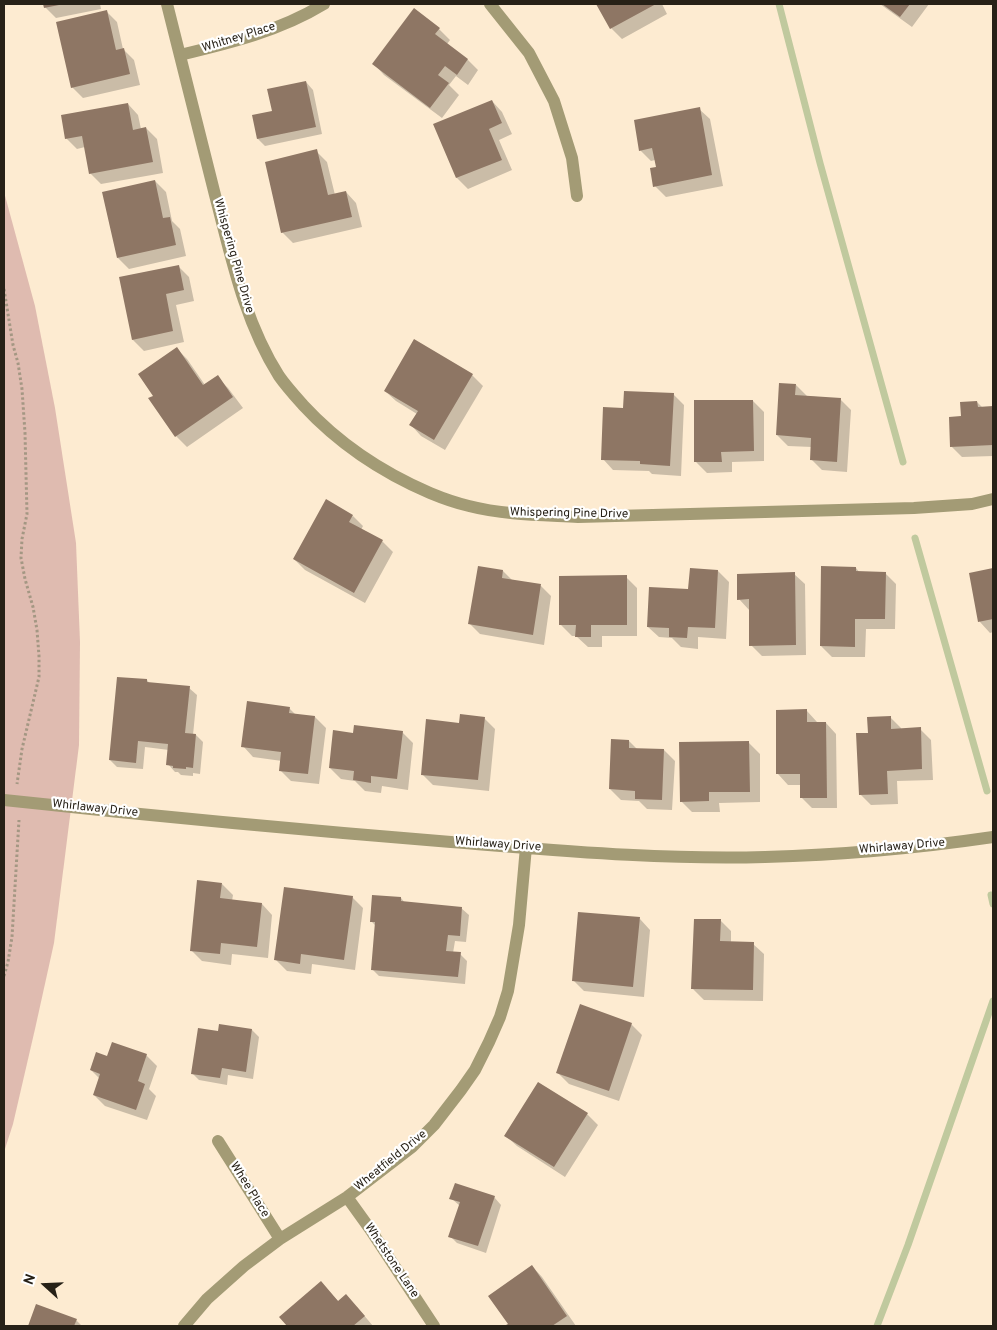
<!DOCTYPE html>
<style>
body{margin:0}
#map{position:relative;width:997px;height:1330px;overflow:hidden;background:#fdebd1;font-family:Overpass,sans-serif}
canvas{display:block}
.frame{position:absolute;inset:0;border:5px solid #272117;pointer-events:none}
.north{position:absolute;left:20px;top:1260px;width:50px;height:50px;-webkit-text-stroke:4px #fff;paint-order:stroke;rotate:290deg;font-size:14px;font-weight:700;line-height:20px;text-align:center;color:#272117}
.north::after{content:'';display:block;margin:auto;width:18px;height:22px;background:#272117;clip-path:polygon(50% 0,100% 100%,50% 72%,0 100%)}
</style>
<div id="map">
<canvas width="997" height="1330"></canvas>
<div class="frame"></div>
<div class="north">N</div>
</div>
<script>
const c = document.querySelector('canvas').getContext('2d');
c.lineJoin = 'round';
function paint(path, color) {
  c.fillStyle = color;
  c.fill(path, 'evenodd');
}
function strokePath(path, color, width, dash) {
  c.strokeStyle = color;
  c.lineWidth = width;
  c.lineCap = dash ? 'butt' : 'round';
  c.setLineDash(dash || []);
  c.stroke(path);
}
function write(font, color, halo, rows, align = 'center') {
  c.font = font + ' Overpass,sans-serif';
  c.lineWidth = 4.5;
  c.setLineDash([]);
  c.textBaseline = 'middle';
  c.strokeStyle = halo;
  c.fillStyle = color;
  for (const [text, x, y, turn = 0] of rows) {
    c.save();
    c.translate(x, y);
    c.rotate((+turn || 0) * Math.PI / 180);
    c.textAlign = isNaN(turn) ? turn : align;
    if (halo) c.strokeText(text, 0, 0);
    c.fillText(text, 0, 0);
    c.restore();
  }
}
paint(new Path2D(`
 M4 192 35 306 55 408 76 543 80 642 79 745 54 943 35 1029 13 1124 4 1152Z`), '#dfbbb0');
paint(new Path2D(`
 M44 4H100L101 9 56 18 45 7Z
 M597 4H662L667 14 622 39 611 28Z
 M880 4H929L912 27Z
 M414 10 439 29 450 40 447 44 468 60 478 70 468 85 456 76 449 85 459 95 442 118 384 75 374 64Z
 M106 11 117 22 123 49 134 60 140 85 83 98 72 87Z
 M306 82 313 90 322 134 265 146 258 139 254 116 273 112Z
 M492 101 502 112 512 134 499 140 512 170 468 189 457 178 435 125Z
 M128 104 138 115 141 129 146 128 157 139 163 173 101 184 90 173 85 147 77 149 66 138Z
 M699 109 710 119 723 186 666 197 655 186 657 168 655 160 651 161 640 150Z
 M316 151 327 162 335 195 346 192 356 203 362 227 293 243 282 232Z
 M155 181 166 192 172 221 180 229 186 256 129 269 118 258Z
 M178 266 189 277 194 301 176 305 184 342 144 351 133 340 120 278Z
 M176 348 187 359 205 385 217 377 228 388 243 408 187 447 176 436 150 399 154 396Z
 M472 375 483 386 445 450 421 436 411 425 417 414 396 401 385 391Z
 M796 385 807 396 840 399 851 410 847 472 822 470 811 459 812 447 788 446 777 435Z
 M673 394 684 405 681 476 652 474 649 471 613 470 603 459 624 410Z
 M753 401 764 412V461L732 462V472L707 473 696 462Z
 M977 402 983 408 993 407V456L962 457 951 446 962 417Z
 M353 516 363 526 361 530 382 541 393 552 365 603 305 570 294 559Z
 M479 567 503 571 513 581 541 586 551 596 544 645 480 634 469 623Z
 M856 568 860 573H885L896 584 895 629H866L865 657H832L821 646Z
 M993 570V632L990 633 980 622 970 574Z
 M718 571 729 582 726 639 698 637V649L681 647 672 638 659 637 648 627 689 591Z
 M794 574 805 584 806 655 762 656 751 645 750 611 739 599Z
 M626 577 637 588V636H602V647H588L576 636H572L561 625Z
 M147 680 150 684 189 688 197 695 193 735H196L203 742 200 774 193 773V776L181 775 178 772H175L168 764 169 750 145 747 143 769 117 767 110 760Z
 M289 708 296 715 315 717 326 728 319 784 291 781 280 770 282 761 253 757 243 746Z
 M807 711 817 722V723H826L836 734 837 808H812L801 797V785H788L778 774Z
 M890 717 901 728V730L920 729 931 740 933 780 897 781 898 804 871 805 860 794 869 734Z
 M484 718 495 729 489 791 433 785 422 774 460 724Z
 M402 732 413 743 408 790 382 786 381 793 365 791 355 781 341 779 330 768 354 734Z
 M629 741 637 749 664 750 675 761 672 810 647 809 639 801 621 800 610 789Z
 M749 743 760 754V802L719 803 720 812H692L681 801Z
 M222 884 233 895 232 901 262 904 272 915 268 958 232 954 231 965 202 961 191 950Z
 M352 897 363 908 355 970 312 964 311 974 287 971 276 960Z
 M401 898 405 903 461 908 469 915 466 942 455 941 453 953 460 954 467 961 465 984 379 976 372 969 376 926 371 921Z
 M640 919 650 930 644 997 584 991 573 980Z
 M720 920 731 931V943L753 944 764 954 763 1001 704 1000 693 989Z
 M631 1024 642 1035 619 1101 569 1084 558 1073Z
 M252 1030 259 1037 253 1079 228 1075 227 1085 199 1080 192 1073 219 1032Z
 M146 1055 157 1066 149 1089 156 1096 147 1120 105 1106 94 1095 100 1079 91 1070 108 1057Z
 M587 1114 598 1125 565 1177 517 1146 506 1136Z
 M494 1197 501 1205 486 1253 457 1243 450 1236 460 1206 451 1198Z
 M532 1266 542 1277 576 1326H507L509 1324Z
 M321 1283 339 1302 357 1307 373 1326H289L281 1317Z
 M37 1305 76 1320 82 1326H29Z`), '#0003');
strokePath(new Path2D(`
 M779 4 820 163 903 462
 M915 538 987 791
 M991 895 993 904
 M877 1326 908 1245 993 1001`), '#c0c99e', 7);
paint(new Path2D(`
 M43 4H59V5L44 8Z
 M596 4H656L610 29Z
 M882 4H910L900 17Z
 M414 8 440 28 435 34 468 59 457 75 445 66 438 75 449 83 430 108 372 64Z
 M107 10 116 50 124 48 130 74 71 88 56 22Z
 M306 81 316 127 257 139 252 115 272 111 267 89Z
 M492 100 502 123 489 129 502 160 456 178 433 124Z
 M128 103 133 130 146 127 153 162 89 174 82 136 65 139 61 115Z
 M700 107 712 175 653 187 650 168 656 167 652 148 639 151 634 120Z
 M317 149 328 195 346 191 352 217 281 233 265 162Z
 M155 180 163 218 170 217 176 245 117 258 102 192Z
 M179 265 184 290 166 294 173 331 132 340 119 277Z
 M414 339 473 374 434 440 409 425 418 411 384 391Z
 M177 347 203 385 218 375 233 397 175 437 148 398 153 396 138 374Z
 M779 383 796 384 795 395 841 398 837 462 810 460 811 438 776 435Z
 M624 391 674 393 670 466 640 464V461L601 460 603 407 623 408Z
 M694 400H753L754 451 721 452 722 462H694Z
 M977 401 978 407 993 406V445L950 447 949 417 961 416 960 402Z
 M326 499 353 515 349 522 383 540 354 593 293 559Z
 M478 566 503 570 502 578 541 584 533 635 468 624Z
 M821 566 856 567V571L886 572 885 619H855V647L820 646Z
 M690 568 718 570 715 628 688 627 687 638 669 637V628L647 627 649 587 688 589Z
 M993 568V619L978 622 969 573Z
 M795 572 796 645 749 646V599L737 600V574Z
 M627 575V625H591V637H575L576 625H559V576Z
 M117 677 147 679V682L190 686 185 733 196 734 193 768 186 767V769L173 768V766L166 765 168 744 138 741 136 763 109 760Z
 M247 701 290 707 289 713 315 716 308 774 279 771 281 752 241 747Z
 M807 709V722H826L827 798H800V774H776V710Z
 M460 714 485 717 478 780 421 775 426 719 459 723Z
 M891 716V729L921 727 922 769 887 771 888 794 859 795 856 733H868L867 717Z
 M354 725 403 731 397 779 371 776V783L353 780 354 771 329 768 333 730 353 733Z
 M611 739 629 740V748L664 749 662 800 635 799V791L609 789Z
 M749 741 750 792H709V801L680 802 679 742Z
 M197 880 222 883 220 898 262 903 257 947 221 943 220 954 190 951Z
 M284 887 353 896 344 960 301 954 300 964 274 960Z
 M372 895 401 897V901L462 907 460 936 448 935 446 951 461 952 458 977 371 970 375 922H370Z
 M578 912 640 917 633 987 572 981Z
 M694 919H721L720 941 754 942 753 990 691 989Z
 M580 1004 632 1023 609 1091 556 1073Z
 M219 1024 252 1029 246 1072 222 1068 220 1078 191 1074 198 1028 218 1031Z
 M112 1042 147 1054 138 1081 145 1084 136 1110 93 1095 100 1074 90 1070 96 1052 107 1056Z
 M538 1082 588 1113 554 1167 504 1136Z
 M455 1183 495 1196 478 1246 448 1237 460 1202 449 1199Z
 M532 1265 567 1316 552 1326H504L508 1324 488 1296Z
 M321 1281 338 1301 346 1294 365 1316 353 1326H287L279 1317Z
 M36 1304 77 1319 74 1326H28Z`), '#8e7664');
strokePath(new Path2D(`
 M4 289 13 345 18 363 22 389 25 433 27 514 22 539 21 558 25 579 33 607 37 630 39 656V677L22 749 17 784
 M4 976 8 962 12 937 19 820`), '#a49783', 3, [2.5, 2.5]);
strokePath(new Path2D(`
 M167 4C183 67 199 131 215 195 231 256 244 321 279 376 286 386 295 396 303 405 339 444 381 472 430 493 442 498 456 503 469 506 504 515 542 515 578 517L914 508 972 504 993 499
 M490 4 529 53 554 101 572 158 577 196
 M180 55C230 43 280 31 324 4
 M4 800C153 816 302 830 451 842 555 850 660 860 765 857 841 855 918 848 993 837
 M218 1141 280 1239
 M347 1197 370 1229 434 1326
 M184 1326 207 1299 244 1266 280 1239 347 1197 412 1147 434 1125 461 1090 475 1070 489 1042 500 1017 508 991 519 925 526 847`), '#a39b75', 12);
write('12px', '#272117', '#fff', [
 ["Whitney Place",239,38,-17],
 ["Whispering Pine Drive",233,256,74],
 ["Whispering Pine Drive",569,514,1],
 ["Whirlaway Drive",95,809,6],
 ["Whirlaway Drive",498,845,4],
 ["Whirlaway Drive",902,847,-5],
 ["Wheatfield Drive",391,1161,-39],
 ["Whee Place",249,1190,58],
 ["Whetstone Lane",391,1261,56]
]);
</script>
